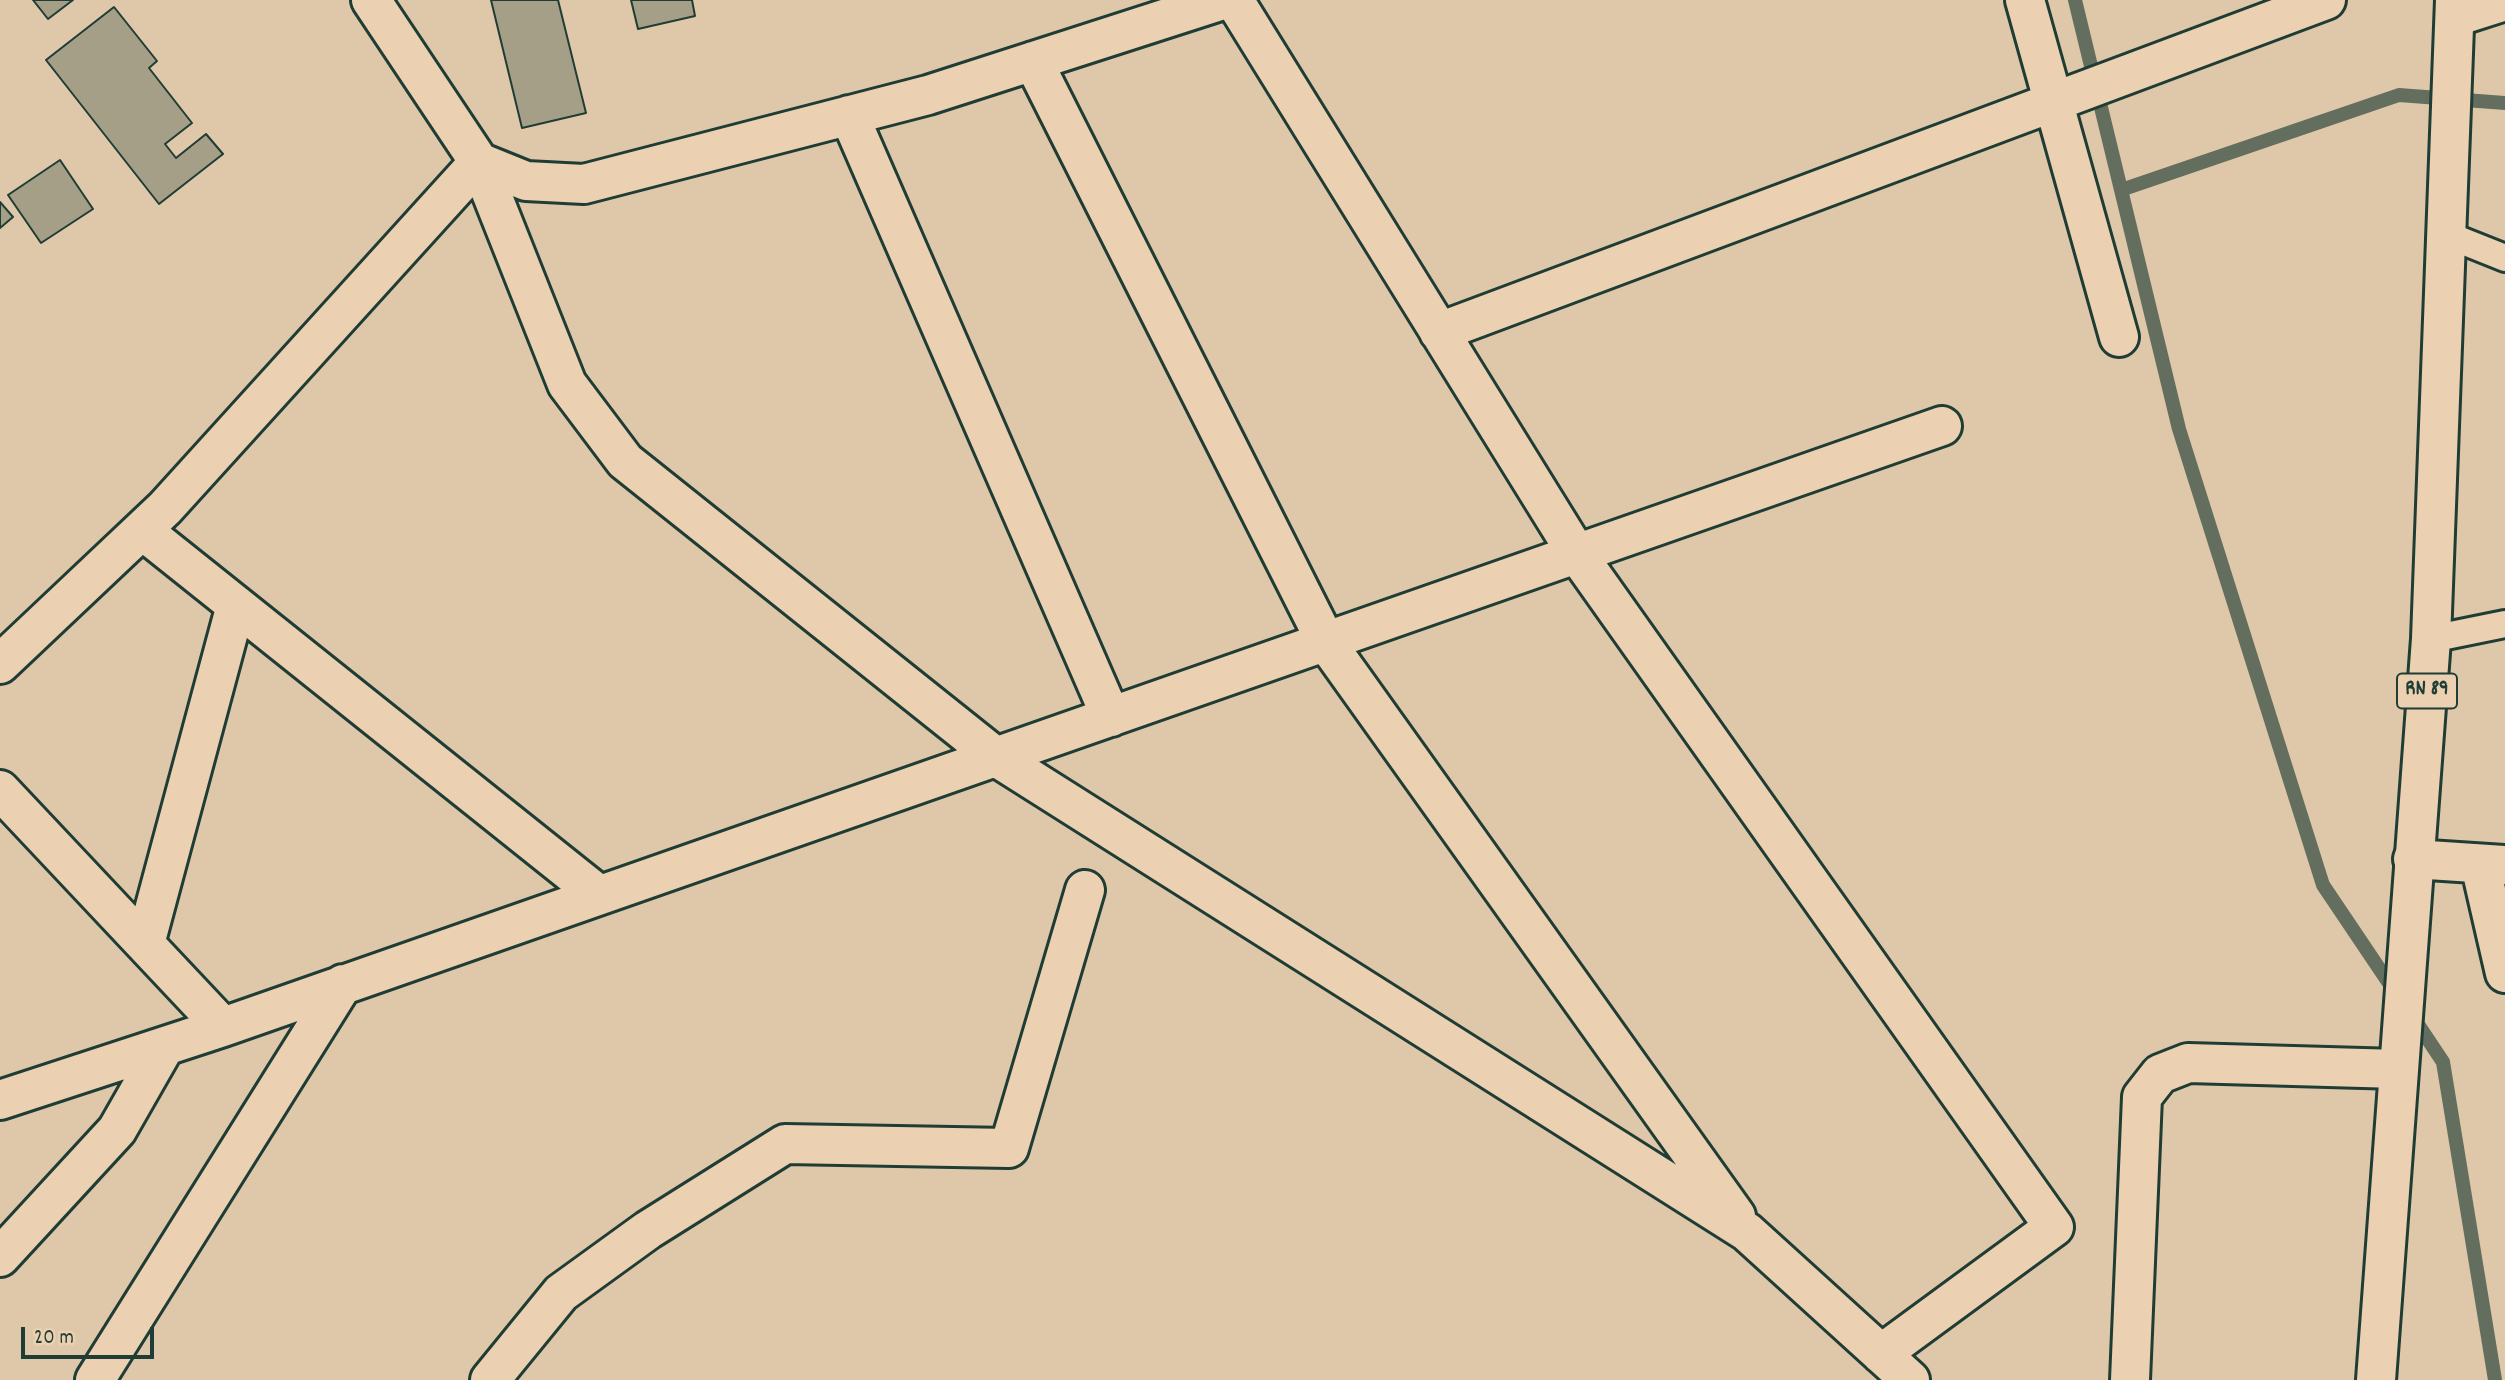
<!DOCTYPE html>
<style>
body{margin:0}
#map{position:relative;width:2505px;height:1380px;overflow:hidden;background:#dfc8aa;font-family:Dekko,sans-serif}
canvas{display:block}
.scale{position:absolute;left:21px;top:1327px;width:133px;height:32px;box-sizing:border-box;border:4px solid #1f3d34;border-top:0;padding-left:9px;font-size:21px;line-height:24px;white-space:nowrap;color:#1f3d34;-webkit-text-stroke:5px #ebd1b2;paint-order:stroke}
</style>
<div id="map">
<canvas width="2505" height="1380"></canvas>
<div class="scale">20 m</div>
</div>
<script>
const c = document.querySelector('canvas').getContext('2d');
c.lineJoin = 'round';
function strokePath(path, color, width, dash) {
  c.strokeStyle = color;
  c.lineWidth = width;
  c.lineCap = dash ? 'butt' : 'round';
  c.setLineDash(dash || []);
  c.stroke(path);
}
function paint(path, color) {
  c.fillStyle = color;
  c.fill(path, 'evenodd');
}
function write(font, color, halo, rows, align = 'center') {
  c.font = font + ' Dekko,sans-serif';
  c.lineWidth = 6;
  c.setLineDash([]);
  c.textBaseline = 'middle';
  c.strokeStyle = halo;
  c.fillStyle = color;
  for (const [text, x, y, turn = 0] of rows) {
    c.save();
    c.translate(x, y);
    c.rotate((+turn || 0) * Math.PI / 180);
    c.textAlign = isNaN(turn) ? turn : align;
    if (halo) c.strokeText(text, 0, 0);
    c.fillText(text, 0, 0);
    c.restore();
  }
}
strokePath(new Path2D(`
 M2075 0 2179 429 2323 885 2397 995
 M2121 190 2399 95 2505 103
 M2411 1014 2443 1062 2495 1380`), '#636e5e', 14);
const building = new Path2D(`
 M33 0H73L48 19Z
 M491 0H558L586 113 522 128Z
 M631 0H692L695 16 638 29Z
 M114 7 157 61 149 68 192 123 165 144 176 158 206 134 223 154 159 204 46 60Z
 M60 160 93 209 41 243 8 195Z
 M0 202 13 217 0 228Z`);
paint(building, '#a69f88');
strokePath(building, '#1f3d34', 2);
const service = new Path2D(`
 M2445 234 2505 258
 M2431 639 2505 624`);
const minor = new Path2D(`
 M371 0 479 162 526 181 584 184 928 95 1223 0
 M1234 0 1577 554 2054 1227 1881 1354
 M2025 0 2119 337
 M2455 17 2505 1
 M1033 61 1326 642 1736 1216
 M849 115 1111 717
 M1439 332 2326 0
 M142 530 599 895
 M0 664 165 508 479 162 567 384 625 461 996 757 1747 1232 1910 1380
 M0 790 223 1027
 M2413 859 2505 865
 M2480 864 2505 973
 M145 944 236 605
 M0 1100 223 1027 1942 426
 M0 1257 117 1130 165 1046
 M95 1380 343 984
 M490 1380 561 1293 648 1230 785 1144 1009 1148 1085 890
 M2130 1380 2142 1097 2160 1074 2188 1063 2398 1069`);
const primary = new Path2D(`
 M2376 1380 2431 639 2455 0`);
strokePath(service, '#1f3d34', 32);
strokePath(minor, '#1f3d34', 44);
strokePath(primary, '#1f3d34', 44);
strokePath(service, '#ebd1b2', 26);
strokePath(minor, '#ebd1b2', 38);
strokePath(primary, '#ebd1b2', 38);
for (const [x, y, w] of [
 [2427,691,60]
]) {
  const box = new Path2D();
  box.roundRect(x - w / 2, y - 17.5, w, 35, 5);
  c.fillStyle = '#ebd1b2';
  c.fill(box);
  strokePath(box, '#1f3d34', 2);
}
write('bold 21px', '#1f3d34', null, [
 ["RN 89",2427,691]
]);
</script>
